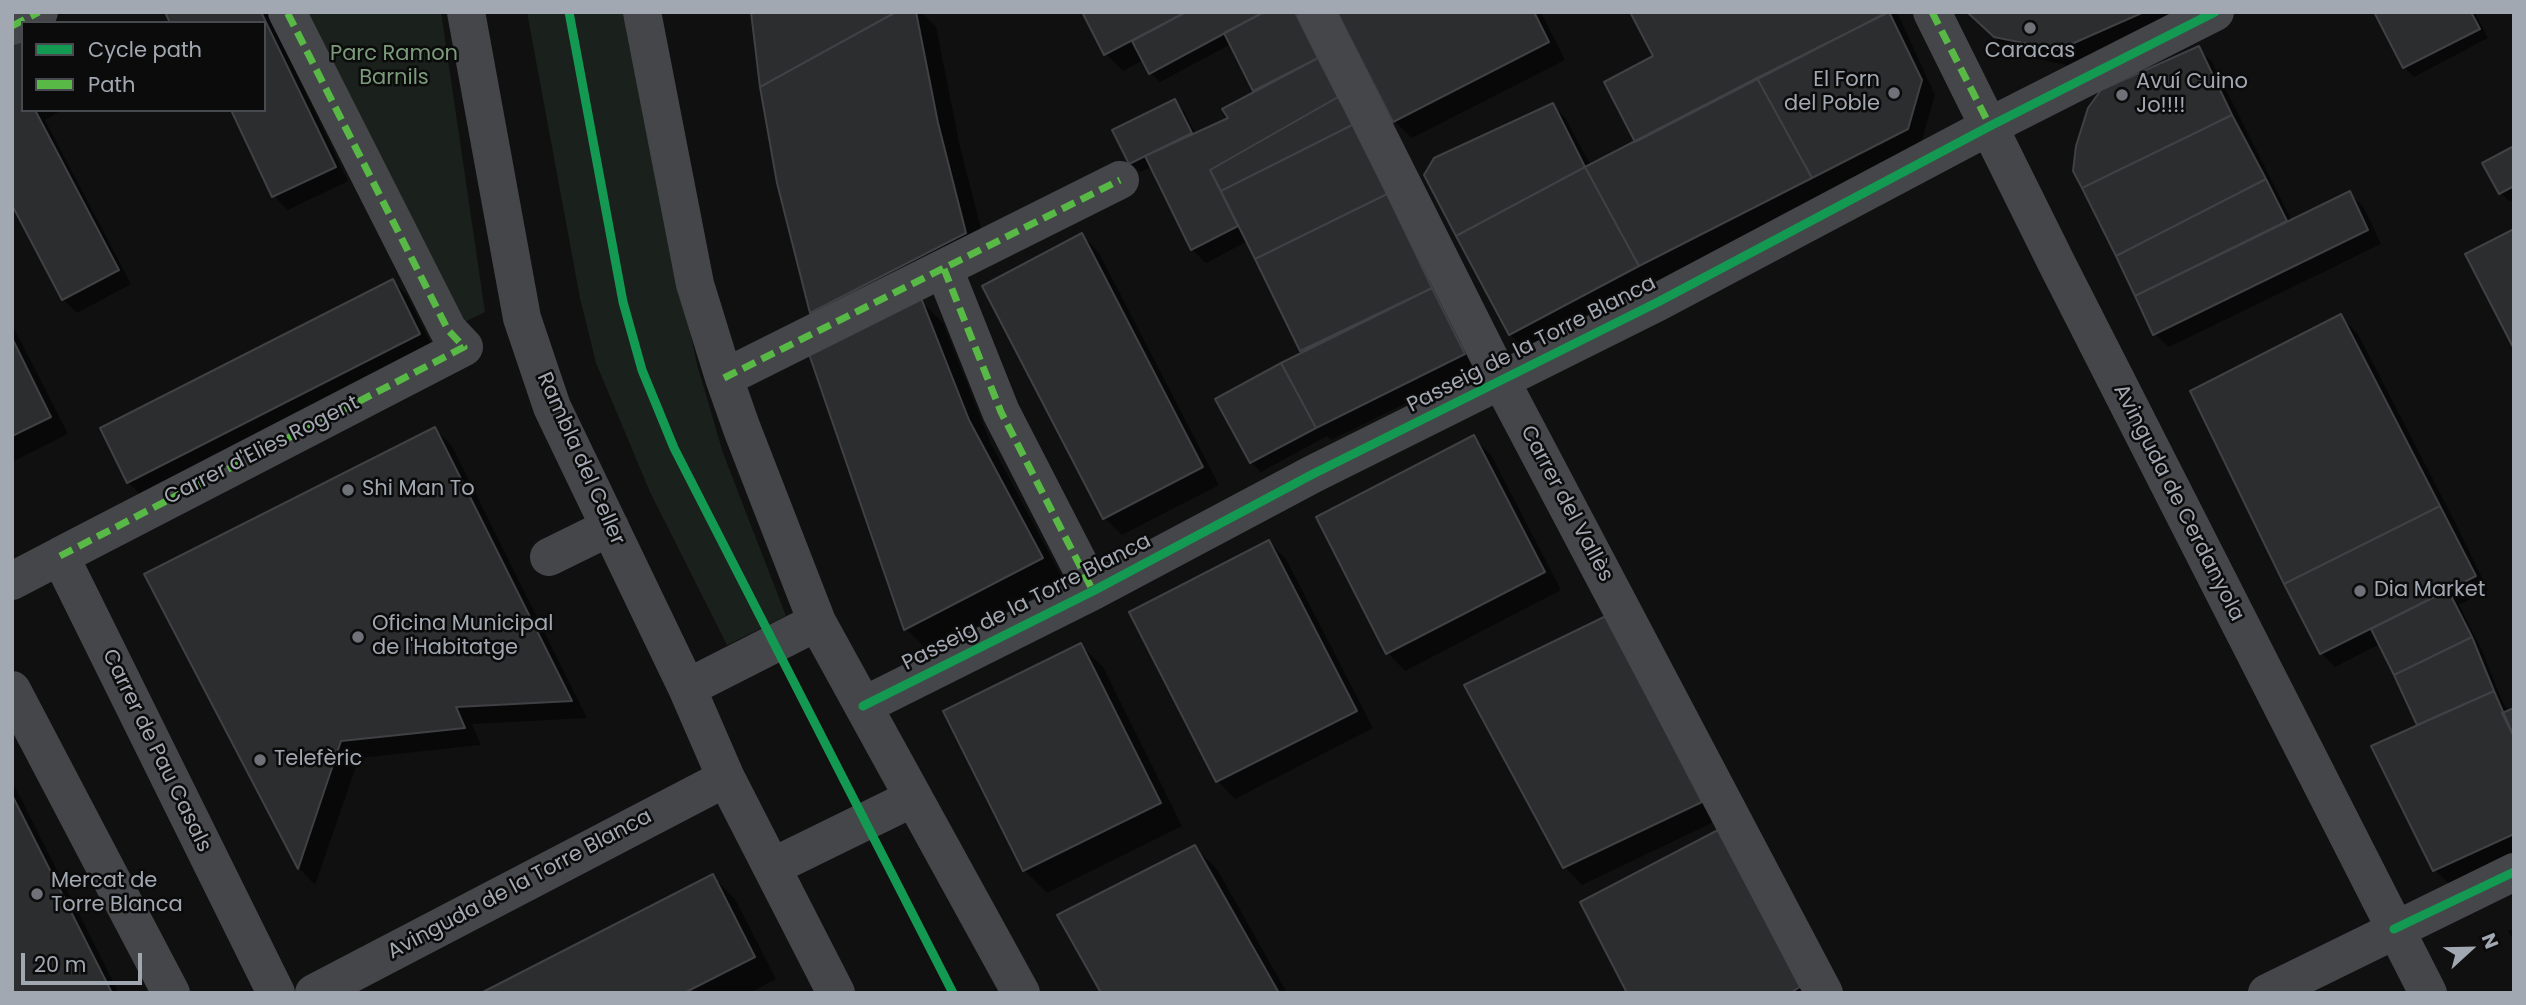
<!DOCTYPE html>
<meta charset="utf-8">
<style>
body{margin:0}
#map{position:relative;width:2526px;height:1005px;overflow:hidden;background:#101011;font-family:Poppins,sans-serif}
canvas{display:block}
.frame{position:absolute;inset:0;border:14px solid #a2a8b1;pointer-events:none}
.legend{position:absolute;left:21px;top:21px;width:245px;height:91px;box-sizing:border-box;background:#0b0b0c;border:2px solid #474a4e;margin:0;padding:9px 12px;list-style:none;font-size:21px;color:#a2a8b1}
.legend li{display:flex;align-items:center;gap:14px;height:35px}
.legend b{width:35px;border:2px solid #474a4e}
.north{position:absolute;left:2435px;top:914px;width:70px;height:70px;-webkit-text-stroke:5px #0b0b0c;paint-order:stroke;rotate:68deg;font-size:19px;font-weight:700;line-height:28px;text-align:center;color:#a2a8b1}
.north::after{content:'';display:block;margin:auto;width:24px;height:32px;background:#a2a8b1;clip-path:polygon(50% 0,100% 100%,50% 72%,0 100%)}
.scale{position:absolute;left:21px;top:953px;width:121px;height:32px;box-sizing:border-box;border:4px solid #a2a8b1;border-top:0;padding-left:9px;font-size:21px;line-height:24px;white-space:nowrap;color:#a2a8b1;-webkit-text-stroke:5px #0b0b0c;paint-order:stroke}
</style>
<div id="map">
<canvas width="2526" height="1005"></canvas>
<div class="frame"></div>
<ul class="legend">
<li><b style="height:9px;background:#139951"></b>Cycle path</li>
<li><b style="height:9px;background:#58b947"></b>Path</li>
</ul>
<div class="north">N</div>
<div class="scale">20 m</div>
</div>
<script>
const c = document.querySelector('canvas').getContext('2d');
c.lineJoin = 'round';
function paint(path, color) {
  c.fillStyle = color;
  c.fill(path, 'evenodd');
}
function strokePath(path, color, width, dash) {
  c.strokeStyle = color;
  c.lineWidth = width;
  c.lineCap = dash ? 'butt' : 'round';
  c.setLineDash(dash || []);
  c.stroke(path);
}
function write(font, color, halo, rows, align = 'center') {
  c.font = font + ' Poppins,sans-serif';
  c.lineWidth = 5;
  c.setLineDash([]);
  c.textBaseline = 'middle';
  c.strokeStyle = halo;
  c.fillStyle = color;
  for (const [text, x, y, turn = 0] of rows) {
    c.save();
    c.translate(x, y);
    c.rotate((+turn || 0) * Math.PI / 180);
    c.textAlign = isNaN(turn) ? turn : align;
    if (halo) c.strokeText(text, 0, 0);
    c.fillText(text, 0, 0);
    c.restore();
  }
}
paint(new Path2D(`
 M304 12H441L485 312 448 330Z
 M527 12H629L669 234 697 364 723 453 786 616 727 645 650 492 596 363 580 298Z`), '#1a201b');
paint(new Path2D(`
 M167 12H267L348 181 288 210 274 196 264 110V23Z
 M753 12H921L936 27 960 147 988 255 833 334 811 312Z
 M1084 12H1297L1477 368 1331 440 1327 436 1261 472 1251 462 1217 400 1303 352 1248 241 1206 263 1192 249 1152 167 1140 172 1130 163 1174 101 1184 111 1196 134 1230 119 1257 92 1231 44 1160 82 1151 73 1144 60 1123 71 1106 54Z
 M1339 12H1541L1565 60 1412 138 1394 121Z
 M1632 12H1897L1935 95 1921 143 1658 282 1654 278 1524 348 1510 334 1553 105 1566 119 1591 166 1637 143 1655 57Z
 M1968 12H2200L2076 67 2013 54Z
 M2475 12 2488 38 2414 77 2404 67 2376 13Z
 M19 39 23 44V110H62L45 120 131 284 77 313 63 299 12 201Z
 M2198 48 2212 62 2292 221 2349 193 2363 206 2381 244 2169 347 2155 334 2075 171Z
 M2514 148V200L2510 202 2501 193Z
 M1082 235 1099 253 1219 485 1122 535 1105 518Z
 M393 281 407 295 433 348 142 496 128 482Z
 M921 301 943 323 991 444 1064 581 928 651 906 629Z
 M2340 316 2358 334 2456 524 2488 590 2459 605 2481 648 2503 703 2509 712 2514 710V854L2449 884 2435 870 2421 726 2380 644 2335 667 2321 653Z
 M12 324 68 434 14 461 12 459Z
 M435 429 452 446 587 718 472 724 481 745 359 758 315 885 299 868 146 574Z
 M1473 437 1491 455 1561 590 1405 671 1388 653 1318 518Z
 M1269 542 1286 559 1373 728 1235 799 1218 781 1131 613Z
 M1605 619 1718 820 1582 885 1565 867 1466 686Z
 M1080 645 1103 667 1182 826 1047 893 1024 870 945 712Z
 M12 781 119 993H12Z
 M1194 847 1217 869 1287 993H1103Z
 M1735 850 1810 993H1629Z
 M713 877 735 899 776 979 750 993H485Z
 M2514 928V941L2508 931Z`), '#0007');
const building = new Path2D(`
 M165 12H261L336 167 272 197 231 110H264V23H170Z
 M751 12H896L760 87Z
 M896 12H916L938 123 966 233 810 313 777 183 760 87Z
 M1082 12H1186L1104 55Z
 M1186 12H1264L1149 74 1132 41Z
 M1264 12H1295L1318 58 1253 91 1224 33Z
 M1337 12H1534L1549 42 1393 122Z
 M1630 12H1888L1635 142 1604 82 1653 56Z
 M1889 12 1922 80 1908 129 1812 178 1757 78Z
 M1967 12H2144L2058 50 1994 37Z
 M2374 12H2471L2480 29 2403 68Z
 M19 37 23 45V110H35L119 270 62 300 12 205V41Z
 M2199 46 2232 115 2082 188 2073 171 2076 146 2088 108 2101 90Z
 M1318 58 1338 97 1210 170 1238 226 1191 250 1145 156 1228 118 1222 109Z
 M1757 78 1812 178 1639 266 1585 167Z
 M1338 97 1354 124 1221 191 1210 170Z
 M1175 99 1192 133 1129 164 1112 130Z
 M1553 103 1585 167 1456 236 1424 175 1434 158Z
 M2232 115 2266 179 2116 256 2082 188Z
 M1354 124 1387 194 1255 259 1221 191Z
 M2514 146V186L2499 194 2482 163Z
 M1585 167 1639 266 1509 335 1456 236Z
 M2266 179 2287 221 2135 296 2116 256Z
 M2350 191 2368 230 2153 335 2135 296Z
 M1387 194 1432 288 1300 351 1255 259Z
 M2514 229V349L2465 254Z
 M1082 233 1203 467 1103 519 982 286Z
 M393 279 420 334 127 483 100 428Z
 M1432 288 1465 354 1316 428 1281 363Z
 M921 298 969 420 1043 558 904 630 809 354Z
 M2341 314 2440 506 2284 584 2190 391Z
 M12 338 51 417 12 436Z
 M1281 363 1316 428 1250 463 1215 399Z
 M435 427 572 701 456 707 465 728 341 741 298 869 144 574Z
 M1474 435 1545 572 1386 654 1316 517Z
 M2440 506 2476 576 2320 654 2284 584Z
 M1269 540 1357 711 1216 782 1129 612Z
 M2448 590 2472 637 2394 675 2371 629Z
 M1606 616 1702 802 1563 868 1464 685Z
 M2472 637 2494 691 2417 725 2394 675Z
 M1081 643 1161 803 1023 871 943 711Z
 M2494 691 2514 737V834L2433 871 2371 746Z
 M2514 708V737L2502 713Z
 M12 795 112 993H12Z
 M1718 830 1800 987 1790 993H1627L1580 902Z
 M1195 845 1279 993H1101L1057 915Z
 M713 874 755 957 684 993H481Z`);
paint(building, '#2c2d2e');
strokePath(building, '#404144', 2);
strokePath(new Path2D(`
 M466 12 522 318 552 407 687 688 726 778 836 993
 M642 12 695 284 724 378 742 429 817 622 1021 993
 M1316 12 1501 381 1824 993
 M1932 12 2058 266 2428 993
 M12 26 39 12
 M944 269 1001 412 1093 591
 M724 378 1120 180
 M60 556 464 347 448 330 287 12
 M549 557 610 527
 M12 581 60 556 276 993
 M687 688 817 622
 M12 690 171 993
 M863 706 1093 591 1313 474 1658 302 1990 126 2215 12
 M772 867 913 798
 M314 993 726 778
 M2267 993 2514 872`), '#454649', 38);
strokePath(new Path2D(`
 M1932 12 1990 126
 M12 26 39 12
 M944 269 1001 412 1093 591
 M724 378 1120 180
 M60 556 464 347 448 330 287 12`), '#58b947', 7, [14, 7]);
strokePath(new Path2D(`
 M569 12 623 302 642 370 674 448 953 993
 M863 706 1093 591 1313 474 1658 302 1990 126 2215 12
 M2394 929 2514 872`), '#139951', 9);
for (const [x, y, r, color] of [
 [2030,28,7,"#6f7379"],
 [1894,93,7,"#6f7379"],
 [2122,95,7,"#6f7379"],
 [348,490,7,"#6f7379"],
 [2360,591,7,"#6f7379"],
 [358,637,7,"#6f7379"],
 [260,760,7,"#6f7379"],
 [37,894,7,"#6f7379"]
]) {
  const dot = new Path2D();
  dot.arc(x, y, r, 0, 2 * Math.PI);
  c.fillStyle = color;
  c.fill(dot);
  strokePath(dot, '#0b0b0c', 2.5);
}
write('21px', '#a2a8b1', '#0b0b0c', [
 ["Caracas",2030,52,"center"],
 ["El Forn",1880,81,"right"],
 ["del Poble",1880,105,"right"],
 ["Avuí Cuino",2136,83],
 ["Jo!!!!",2136,107],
 ["Shi Man To",362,490],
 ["Dia Market",2374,591],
 ["Oficina Municipal",372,625],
 ["de l'Habitatge",372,649],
 ["Telefèric",274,760],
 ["Mercat de",51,882],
 ["Torre Blanca",51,906]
], 'left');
write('21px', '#7b9b7a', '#0b0b0c', [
 ["Parc Ramon",394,55],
 ["Barnils",394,79]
]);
write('21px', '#a2a8b1', '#0b0b0c', [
 ["Passeig de la Torre Blanca",1532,345,-27],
 ["Carrer d'Elies Rogent",262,451,-27],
 ["Rambla del Celler",580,459,66],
 ["Avinguda de Cerdanyola",2178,503,63],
 ["Carrer del Vallès",1566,504,62],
 ["Passeig de la Torre Blanca",1027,603,-27],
 ["Carrer de Pau Casals",156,751,64],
 ["Avinguda de la Torre Blanca",520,885,-28]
]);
</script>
